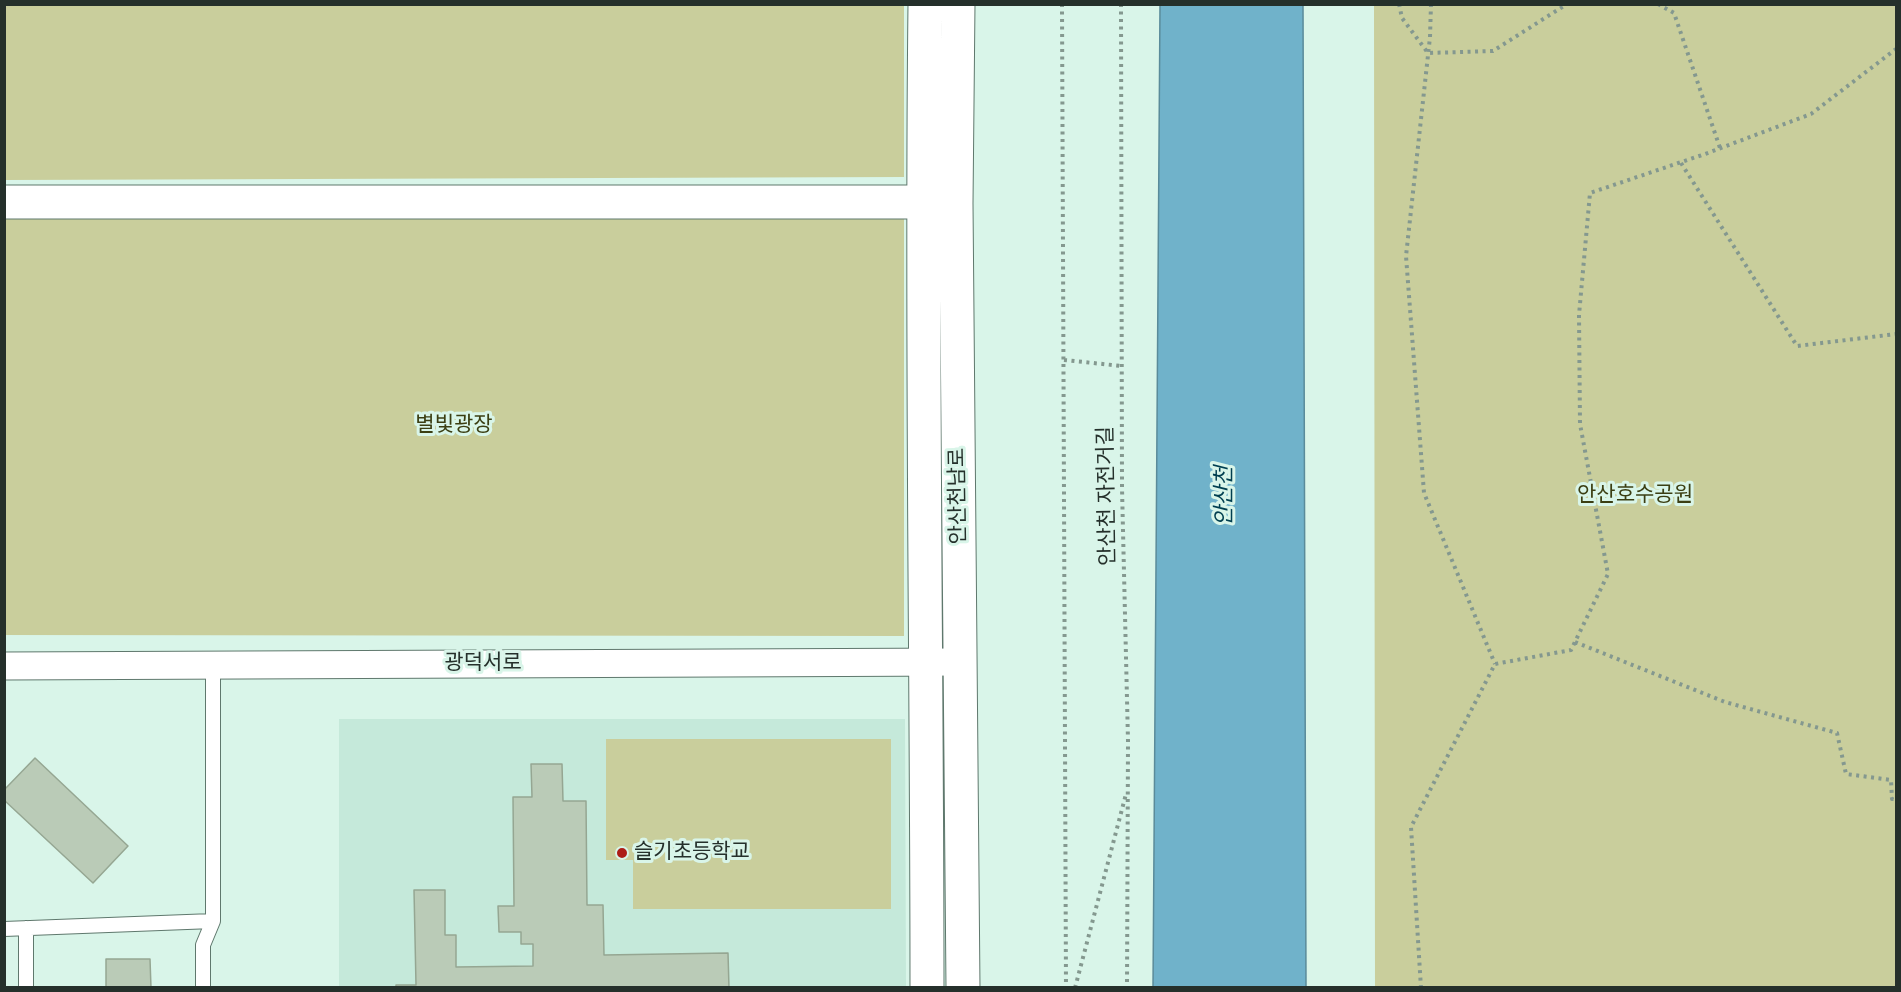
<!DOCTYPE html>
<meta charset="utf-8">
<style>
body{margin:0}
#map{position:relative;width:1901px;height:992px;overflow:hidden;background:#d9f5e9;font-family:"Titillium Web",sans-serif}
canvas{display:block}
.frame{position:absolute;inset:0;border:6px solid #25302b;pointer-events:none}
</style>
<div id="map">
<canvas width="1901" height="992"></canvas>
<div class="frame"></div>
</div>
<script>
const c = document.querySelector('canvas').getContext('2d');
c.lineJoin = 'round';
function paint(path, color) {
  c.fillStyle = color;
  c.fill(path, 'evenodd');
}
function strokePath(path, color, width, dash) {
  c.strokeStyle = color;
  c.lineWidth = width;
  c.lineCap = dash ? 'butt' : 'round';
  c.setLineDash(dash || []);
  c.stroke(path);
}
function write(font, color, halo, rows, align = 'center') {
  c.font = font + ' "Titillium Web","Noto Sans KR",sans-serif';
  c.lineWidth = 6;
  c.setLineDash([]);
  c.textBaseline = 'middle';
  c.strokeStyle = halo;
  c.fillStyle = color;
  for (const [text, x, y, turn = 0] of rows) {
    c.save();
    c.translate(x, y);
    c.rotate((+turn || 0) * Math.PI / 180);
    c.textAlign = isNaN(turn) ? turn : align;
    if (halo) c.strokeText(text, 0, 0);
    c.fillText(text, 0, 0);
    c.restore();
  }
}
paint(new Path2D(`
 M339 719H905L906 987H339Z`), '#c5e9da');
paint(new Path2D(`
 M4 5H904V177L5 180Z
 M1374 5H1896V987H1375Z
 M5 217H904V636L5 635Z
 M606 739H891V909H633V860H606Z`), '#c9ce9c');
const water = new Path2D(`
 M1160 5H1303L1306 987H1153Z`);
paint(water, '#70b2ca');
strokePath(water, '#5a8b9a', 1.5);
const building = new Path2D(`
 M35 758 128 846 93 883 4 800V790Z
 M531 764H562L563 801H586L587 905H603L604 955 728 953 729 988H396V985H416L414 890H445V935H456V967L533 966V944H521V932H499L498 906H514L513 797H532Z
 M106 959H150L151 988H106Z`);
paint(building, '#bacbb7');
strokePath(building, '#95a692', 1.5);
const service = new Path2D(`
 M26 928V988
 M4 929 213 921
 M203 988V945L213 921V665`);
const minor = new Path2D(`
 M4 666 961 662`);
const tertiary = new Path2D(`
 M925 4C921 332 927 660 927 988
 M958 4 956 203 963 988
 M4 202H923`);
strokePath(service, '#5f786d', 16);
strokePath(minor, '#5f786d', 29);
strokePath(tertiary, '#5f786d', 35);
strokePath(new Path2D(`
 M1062 4 1066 988
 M1121 4 1122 488 1128 741 1127 988
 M1399 4 1402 18 1428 53 1493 51 1567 4
 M1431 4 1430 37 1406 256 1424 493 1495 664
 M1658 4 1674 13 1720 148
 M1681 163 1797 346 1896 334
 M1064 360 1122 366
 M1575 642 1725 702 1837 733 1846 774 1891 780 1892 799 1896 798
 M1075 988 1126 794
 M1421 988 1411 827 1495 664 1571 650 1608 574 1580 424 1579 315 1590 193 1705 154 1811 114 1896 49`), '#84988f', 4, [3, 4.5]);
strokePath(service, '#fff', 14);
strokePath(minor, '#fff', 27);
strokePath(tertiary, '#fff', 33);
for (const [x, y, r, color] of [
 [622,853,6,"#ad1d16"]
]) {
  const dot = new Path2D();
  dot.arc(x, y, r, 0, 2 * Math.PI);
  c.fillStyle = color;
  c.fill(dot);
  strokePath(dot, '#d9f5e9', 2);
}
write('21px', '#3b3e12', '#d9f5e9', [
 ["별빛광장",454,426],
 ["안산호수공원",1635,496]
]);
write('21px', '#25302b', '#d9f5e9', [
 ["안산천남로",959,496,-91],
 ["안산천 자전거길",1108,496,-91],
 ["광덕서로",483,664]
]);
write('21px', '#25302b', '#d9f5e9', [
 ["슬기초등학교",634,853]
], 'left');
write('italic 22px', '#013f50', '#d9f5e9', [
 ["안산천",1226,496,-90]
]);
</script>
